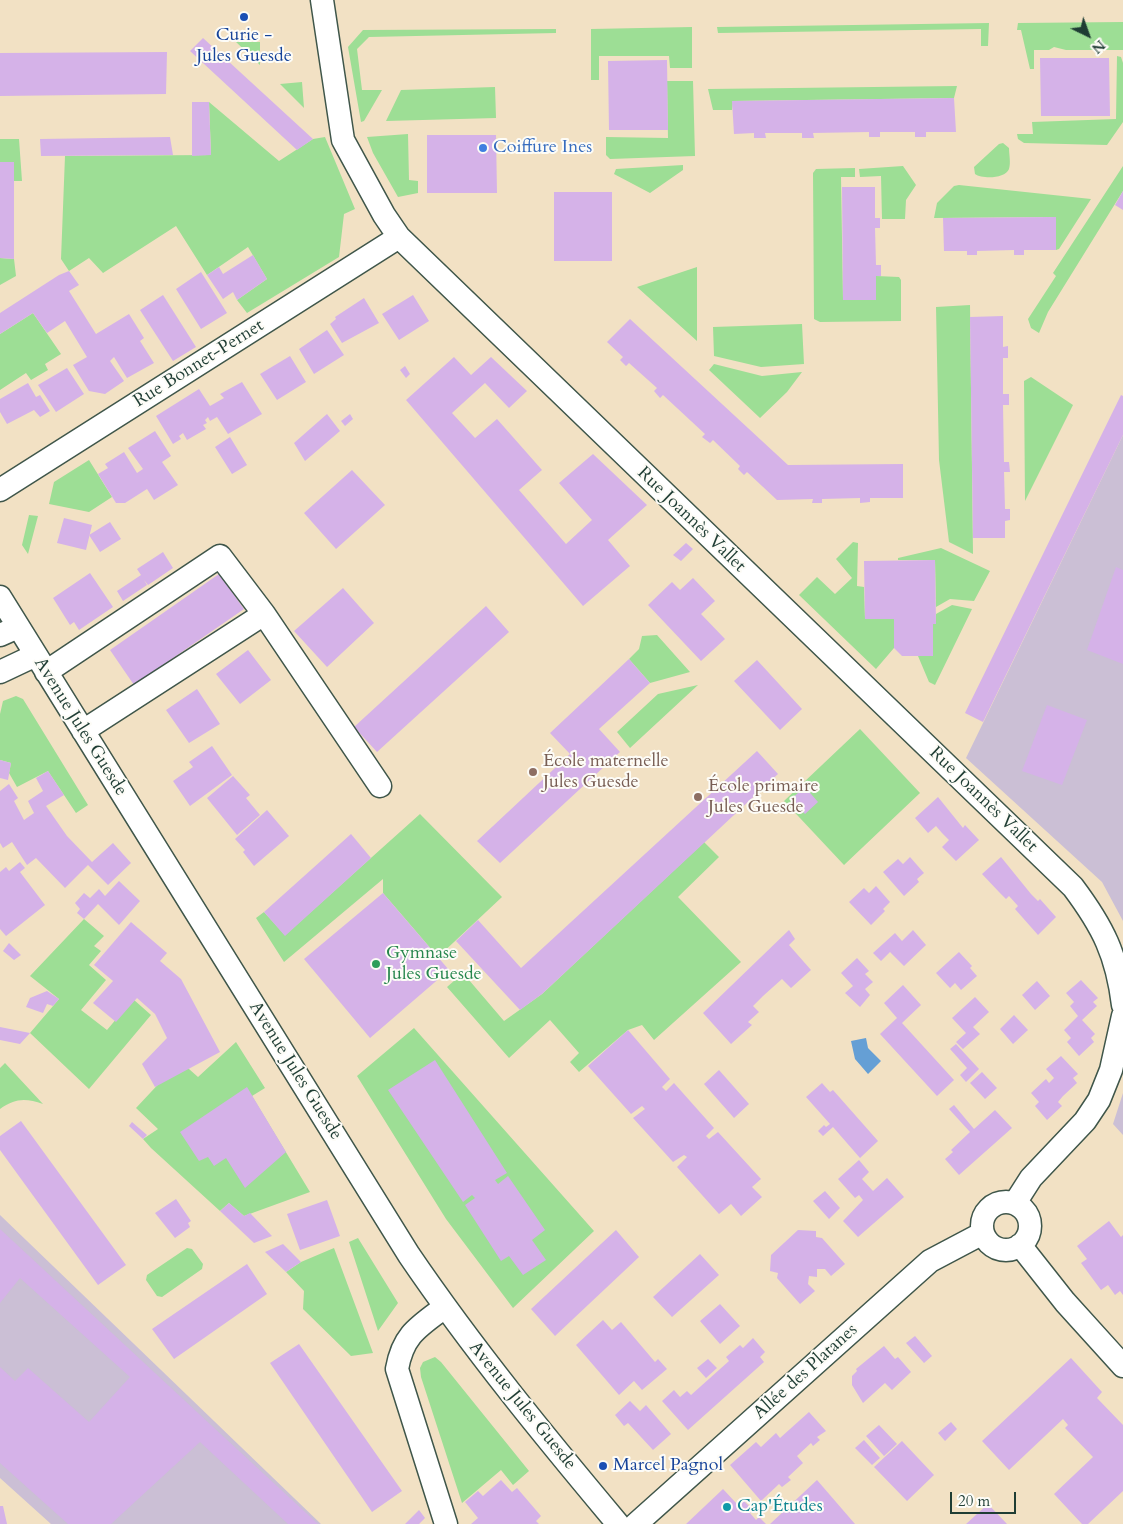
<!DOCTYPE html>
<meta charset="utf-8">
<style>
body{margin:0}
#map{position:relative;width:1123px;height:1524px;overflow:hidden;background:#f2e1c4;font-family:Cardo,serif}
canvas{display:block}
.north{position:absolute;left:1063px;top:10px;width:50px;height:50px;-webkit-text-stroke:4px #fdfcf7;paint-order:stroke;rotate:138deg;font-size:14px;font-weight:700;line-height:20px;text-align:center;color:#1f3d34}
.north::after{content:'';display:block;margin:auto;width:18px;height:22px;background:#1f3d34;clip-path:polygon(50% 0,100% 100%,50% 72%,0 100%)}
.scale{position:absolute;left:950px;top:1492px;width:66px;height:22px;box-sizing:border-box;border:2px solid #1f3d34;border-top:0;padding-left:6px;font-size:15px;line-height:18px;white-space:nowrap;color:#1f3d34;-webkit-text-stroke:4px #fdfcf7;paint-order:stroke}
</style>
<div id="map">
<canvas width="1123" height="1524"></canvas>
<div class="north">N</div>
<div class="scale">20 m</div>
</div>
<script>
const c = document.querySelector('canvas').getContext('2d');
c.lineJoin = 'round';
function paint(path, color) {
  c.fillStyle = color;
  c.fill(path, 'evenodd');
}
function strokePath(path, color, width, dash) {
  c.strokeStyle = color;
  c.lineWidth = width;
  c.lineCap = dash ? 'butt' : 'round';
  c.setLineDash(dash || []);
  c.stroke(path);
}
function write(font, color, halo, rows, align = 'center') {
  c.font = font + ' Cardo,serif';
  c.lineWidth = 4;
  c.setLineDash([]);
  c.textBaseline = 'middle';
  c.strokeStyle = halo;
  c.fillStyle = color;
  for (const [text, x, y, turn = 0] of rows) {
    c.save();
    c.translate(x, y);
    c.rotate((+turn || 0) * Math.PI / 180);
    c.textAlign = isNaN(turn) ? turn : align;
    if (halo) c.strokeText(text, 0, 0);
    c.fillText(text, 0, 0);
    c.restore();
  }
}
paint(new Path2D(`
 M1123 435V921L1102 882 966 758Z
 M1123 1093V1135L1113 1124Z
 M0 1215 321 1524H51L0 1478Z`), '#cbbfd5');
paint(new Path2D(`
 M1123 22V50H1066L1054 47 1049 50H1034V69H1030L1021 30H1017L1018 23Z
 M989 23 988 46H981V29L718 33 717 27Z
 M692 27V68H670L669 56H599V80H591V29Z
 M556 29V33L369 37 357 49 362 90H382L364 121 361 122 348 47 363 30Z
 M236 42H260V65Z
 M1117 56 1121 57 1123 63V122L1107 145 1024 143 1018 139 1017 134H1033L1032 122 1116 119Z
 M667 81H693L695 156 610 159 606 155V137L668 138Z
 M302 82 304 108 280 84Z
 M957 86 954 98 733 101 732 110H713L708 89Z
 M495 87 496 118 386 121 401 90Z
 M209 102 279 161 313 139 325 137 355 209 344 214 339 257 247 313 237 300 267 279 248 247 207 275 176 226 103 273 89 258 69 271 61 259 65 156 211 155Z
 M408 134 409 180 418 181V193L398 197 373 153 367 137Z
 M0 139H19L22 181H14V162H0Z
 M1003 143 1009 148C1009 154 1011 163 1009 169 1005 179 982 179 975 174L974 167 999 144Z
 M683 165V170L650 193 614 174 616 169Z
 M903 166 916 185 906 200 905 219H882L881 176 860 177 859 169Z
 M1123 166V191L1048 312 1039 333 1031 328 1028 319 1056 276 1053 273Z
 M855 168V177H841L843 299 876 276 899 277 901 280V321L820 322 814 319 813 173 816 169Z
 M959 185 1091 199 1059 249 1056 250V217L934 218 937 203 954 186Z
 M0 258 14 259 16 276 0 285Z
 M697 267V341L637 287Z
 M970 305 973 554 949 542 939 460 936 307Z
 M33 313 61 354 45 364 48 370 31 380 26 373 0 390V334Z
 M802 324 804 364 761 367 714 356 713 327Z
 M714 364 762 376 802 372 787 392 760 418 709 370Z
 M1031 377 1073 405 1025 501 1024 381Z
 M89 460 112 497 89 512 49 504 54 482Z
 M29 515 38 516 28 554 22 545Z
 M853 542 858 543 857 586 864 587 865 619H894V648L876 669 799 595 817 577 835 594 852 578 836 559Z
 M941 548 990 571 974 601 950 599 936 607 935 560H898V558Z
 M952 605 972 609 935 685 929 682 918 656 933 655V624H936V614Z
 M657 635 690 672 650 683 629 659 639 649 642 636Z
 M698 685 630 748 617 732 658 694Z
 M16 696 23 699 88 805 76 813 48 771 17 787 9 773 11 763 0 760V714L3 701Z
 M860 729 920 793 844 865 784 801Z
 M420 814 502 897 438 957 383 893V879L284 962 256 918 264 912 285 935Z
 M704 842 719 857 678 897 741 962 654 1040 642 1025 628 1030 579 1072 570 1062 579 1053 550 1020 509 1058 447 987 463 973 504 1021 542 994Z
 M84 919 104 936 94 946 101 951 89 965 106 980 81 1010 107 1030 133 999 151 1015 89 1089 30 1033 59 999 30 976Z
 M414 1028 594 1231 513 1308 446 1219 357 1076Z
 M236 1042 265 1088 252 1096 310 1192 244 1216 229 1203 220 1211 151 1148 143 1139 158 1129 136 1108 180 1061 198 1077Z
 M5 1063 43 1104C26 1098 15 1098 0 1109V1068Z
 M358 1238 398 1303 378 1331 349 1242Z
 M187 1248 192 1249 203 1264 202 1269 162 1297 157 1296 146 1280 147 1275Z
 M334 1248 373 1353 351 1356 303 1309 304 1291 286 1272 301 1262Z
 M435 1357 441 1362 529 1471 513 1485 501 1470 462 1503 421 1377 420 1368 423 1362Z`), '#9dde95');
paint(new Path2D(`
 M866 1038 868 1048 881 1061 868 1074 855 1059 851 1041Z`), '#659fd5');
paint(new Path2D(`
 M203 38 313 139 297 150 190 51Z
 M167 52 166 94 0 96V53Z
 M1040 58H1109L1110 116H1041Z
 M667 60 668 130H609L608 61Z
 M954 98 956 132H926V137H915V132H880V137H869V132L813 133 814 138H802V133H765L766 138H754V133L734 134 732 101Z
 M192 102H209L211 155 192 156Z
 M427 135H496L497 193H427Z
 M170 137 173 155 41 156 40 139Z
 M0 162H14V259L0 258Z
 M842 187H875V218H880V228H875L876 265H881V276H876V300H843Z
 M1123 191V210L1115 205Z
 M554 192H612V261H554Z
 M1056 217V250H1024V255H1014V250L977 251V255H967V251H944L943 218Z
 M253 255 267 279 237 300 233 292 223 299 207 275 219 267 223 274Z
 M69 271 79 285 69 291 96 334 129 314 144 338 140 341 154 363 127 378 114 357 110 361 124 381 105 394 89 391 73 365 87 357 65 321 47 333 33 313 0 334V313L59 275Z
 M201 272 227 313 201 329 176 289Z
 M163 295 196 347 173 361 140 310Z
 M413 295 429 321 399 340 382 314Z
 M364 298 379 323 342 343 330 324 336 319 335 317Z
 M1003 316V347L1008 346V358H1003V394H1009V405H1003L1004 462H1009L1010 472H1004L1005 509H1010V520L1005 521V538H973L970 317Z
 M630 319 788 465 903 464V498H870V502L860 503V498L822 499V503H812L813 499 777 500 747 472 744 475 738 469 740 466 713 440 710 443 702 437 705 434 663 395 660 398 654 391 657 388 629 363 626 366 620 360 623 357 607 342Z
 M327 330 344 355 314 374 299 349Z
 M290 356 306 382 277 400 260 374Z
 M454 357 471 375 491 357 527 391 509 408 485 383 452 413 475 438 497 419 542 470 519 490 566 544 592 520 559 483 593 454 647 505 608 540 630 566 583 606 406 400Z
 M405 366 410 374 406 378 400 370Z
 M67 368 84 394 56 412 38 385Z
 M242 382 262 414 228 434 217 417 210 421 208 417 205 420 207 423 203 425 206 429 187 440 183 433 179 436 181 439 173 444 156 416 199 389 210 406 224 398 220 394Z
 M28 383 36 397 40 395 50 411 40 417 34 410 7 424 0 412V399Z
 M1121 395 1123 396V435L983 722 965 713Z
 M327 414 340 431 305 461 294 443Z
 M350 414 353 419 345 426 341 421Z
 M155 431 171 456 162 462 178 485 154 500 147 489 125 503H116L98 474 108 468 105 464 124 452 137 473 143 469 128 448Z
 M230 437 247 465 232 474 215 447Z
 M352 470 385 505 336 549 304 513Z
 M64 518 92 525 86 550 57 543Z
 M110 522 121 539 100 552 89 535Z
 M686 543 693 549 681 561 673 555Z
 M163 552 173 568 148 585 144 580 147 585 123 601 117 591 141 575 137 569Z
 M935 560 936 624H933V656H902L894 648V619H865L864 561Z
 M1116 567 1123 570V664L1087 650Z
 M90 573 113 607 79 630 74 622 70 625 53 598Z
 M219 574 244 609 134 685 110 650Z
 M693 578 715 601 701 614 725 639 701 661 648 605 672 582 680 590Z
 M343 588 374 623 327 667 294 631Z
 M486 606 509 632 377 752 354 727Z
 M248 650 271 680 240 704 216 674Z
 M629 659 650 683 599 729 620 752 500 863 477 841 570 754 550 733Z
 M757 660 802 709 780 730 734 681Z
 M197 689 220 724 189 743 166 710Z
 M1047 705 1087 720 1062 785 1022 771Z
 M212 746 232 775 190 806 173 781 193 767 189 762Z
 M757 751 778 774 542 994 520 1010 456 941 478 920 521 968Z
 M0 760 11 763 8 780 0 778Z
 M48 771 64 795 46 806 67 836 92 862 113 843 131 863 108 885 88 865 65 888 36 858 27 865 12 842 3 848 0 843V791L9 784 18 798 14 801 24 820 34 813 28 801 43 791 36 778Z
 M233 776 250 795 246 798 260 815 237 835 207 798Z
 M805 787 818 802 805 814 791 799Z
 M938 797 963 828 965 825 979 840 956 861 942 847 949 840 942 833 936 826 928 833 915 818Z
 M267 810 289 836 254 866 243 852 245 850 235 839Z
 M351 834 371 858 285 936 264 912Z
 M910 857 924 873 917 879 919 882 904 896 883 872 898 859 903 864Z
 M1001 857 1031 894 1038 901 1040 899 1056 917 1038 935 1015 909 1018 906 1009 896 1006 899 999 892 982 874Z
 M20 862 25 868 20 872 45 905 6 936 0 929V872L6 867 9 871Z
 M119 881 140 901 119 925 98 904 84 919 77 913 80 909 75 903 84 893 90 898 99 889 105 896Z
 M876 886 890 902 883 909 885 911 871 925 849 902 864 888 869 893Z
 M383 893 449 970 370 1038 304 959Z
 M131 922 167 953 160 961 181 979 220 1052 155 1087 142 1064 167 1038 155 1014 137 998 116 1022 93 1003 113 981 94 965Z
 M789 930 795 939 789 945 811 970 791 988 782 979 763 996 753 1006 759 1012 748 1022 752 1025 731 1044 703 1013Z
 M913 930 926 945 904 966 890 952 881 961 873 953 895 933 902 941Z
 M9 943 21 955 14 960 3 951Z
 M959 952 972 966 970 968 977 976 961 990 955 983 950 988 936 973Z
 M857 958 869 971 865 974 873 982 865 989 870 995 860 1007 845 993 853 986 841 973Z
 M1081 980 1098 998 1093 1002 1097 1006 1082 1020 1095 1034 1091 1038 1094 1042 1079 1056 1067 1042 1071 1038 1064 1030 1078 1016 1070 1006 1074 1002 1066 993Z
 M1037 981 1050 996 1035 1010 1022 995Z
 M903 985 921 1005 902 1023 954 1080 937 1096 880 1034 897 1018 884 1003Z
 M47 991 59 999 53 1006 47 1004 43 1013 26 1007 30 998Z
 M975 997 989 1012 973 1027 980 1034 963 1049 956 1042 966 1033 952 1018Z
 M1014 1015 1028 1030 1013 1044 1000 1029Z
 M0 1027 30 1033 20 1044 0 1040Z
 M628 1030 670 1079 662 1087 666 1091 674 1083 714 1128 706 1136 709 1139 718 1132 761 1179 752 1187 762 1197 741 1216 731 1204 719 1214 677 1167 687 1157 684 1155 673 1162 633 1118 645 1109 642 1106 631 1114 588 1066Z
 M956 1044 979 1069 966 1082 960 1075 967 1068 950 1049Z
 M1061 1056 1078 1074 1073 1078 1077 1083 1063 1096 1058 1102 1062 1106 1047 1120 1035 1106 1039 1102 1031 1093 1046 1079 1049 1083 1054 1078 1046 1069Z
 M435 1060 507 1173 495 1180 498 1184 508 1176 545 1230 532 1240 546 1260 523 1275 509 1256 501 1261 465 1205 475 1198 472 1195 463 1202 388 1090Z
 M719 1070 749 1104 734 1118 704 1084Z
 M982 1072 997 1088 985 1099 970 1083Z
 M822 1083 830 1092 833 1090 878 1141 860 1158 833 1127 823 1136 818 1131 824 1125 826 1127 830 1124 806 1097Z
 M247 1087 286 1152 245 1188 226 1158 214 1166 208 1157 199 1161 180 1132Z
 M954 1105 974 1129 995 1110 1012 1128 959 1175 945 1159 953 1152 951 1150 970 1132 949 1109Z
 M21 1121 126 1265 98 1285 0 1150V1136Z
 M132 1122 147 1135 143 1139 129 1126Z
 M859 1160 869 1172 862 1179 873 1191 887 1178 904 1197 858 1237 843 1221 863 1200 859 1195 855 1198 838 1179Z
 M825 1191 840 1208 829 1219 813 1201Z
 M176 1199 191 1221 188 1223 190 1227 175 1238 155 1213Z
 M327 1200 340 1236 300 1250 287 1214Z
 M229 1203 244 1216 250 1213 272 1236 254 1243 220 1211Z
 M1109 1221 1121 1237 1123 1235V1295L1120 1291 1115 1295 1108 1285 1101 1290 1081 1263 1087 1259 1077 1246Z
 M0 1229 212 1426 318 1524H288L200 1442 111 1524H68L0 1463V1367L15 1381 28 1368 89 1422 130 1377 20 1278 0 1303Z
 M616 1230 639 1257 555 1336 531 1309Z
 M798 1230 816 1231V1237L822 1238 845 1264 831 1276 825 1269H817V1277L809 1276 808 1284 815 1291 800 1304 777 1278 778 1273 770 1271 771 1255Z
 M283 1244 301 1262 286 1272 265 1252Z
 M700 1254 719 1275 672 1317 653 1297Z
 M247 1264 267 1294 174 1359 152 1329Z
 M720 1304 740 1326 720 1344 700 1321Z
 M603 1320 612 1330 621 1322 655 1362 658 1359 667 1369 642 1390 634 1381 619 1395 576 1345Z
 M915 1336 932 1356 924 1363 906 1343Z
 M753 1338 765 1352 760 1357 764 1362 688 1430 662 1401 674 1390 680 1397 687 1391 691 1395 729 1361 726 1357 740 1345 743 1348Z
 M299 1344 402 1491 372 1512 270 1363Z
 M884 1346 895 1359 898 1357 911 1372 892 1390 885 1383 863 1403 852 1385V1376L857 1371 856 1369Z
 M1071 1358 1102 1392 1097 1398 1123 1425V1491L1088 1524H1082L1054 1494 1093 1457 1065 1428 1068 1425 1063 1419 1009 1470 982 1441Z
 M708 1359 717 1368 706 1378 697 1368Z
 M630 1401 640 1411 646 1405 671 1434 653 1450 628 1423 624 1426 615 1415Z
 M809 1412 826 1431 817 1437 820 1440 813 1446 811 1443 797 1456 803 1463 788 1477 791 1480 782 1487 779 1484 761 1501 730 1465 756 1442 761 1447 776 1433 780 1438Z
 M951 1422 957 1429 945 1441 938 1433Z
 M879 1425 897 1444 884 1456 866 1436Z
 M864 1440 880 1458 872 1465 855 1448Z
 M902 1441 934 1475 907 1501 874 1467Z
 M501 1480 512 1492 517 1488 541 1516 536 1521 539 1524H471L478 1518 465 1502 478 1491 483 1496Z
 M817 1480 855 1524H770Z
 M723 1489 737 1504 742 1499 753 1510 750 1513 756 1520 759 1517 766 1524H686Z
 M988 1504 1007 1524H966Z
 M0 1506H3L7 1524H0Z
 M419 1510 425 1518 419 1524H405Z`), '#d5b2e8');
const minor = new Path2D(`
 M322 0 343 140 384 215 399 237 1073 887C1103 927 1117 955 1123 1005
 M0 490 399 237
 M0 597 409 1255C473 1349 545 1437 618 1524
 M0 635 18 627
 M0 672 36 655
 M46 672 220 556 264 614
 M83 731 264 614 380 786
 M982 1226a24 24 0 1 1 48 0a24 24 0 1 1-48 0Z
 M1015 1203 1031 1178 1085 1121 1099 1100 1111 1070 1123 1016
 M1020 1245 1065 1302 1123 1366
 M445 1307C418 1327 403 1335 397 1369L446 1524
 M636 1524 930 1261 983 1233`);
strokePath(minor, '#3f564a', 25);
strokePath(minor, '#fff', 22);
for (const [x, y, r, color] of [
 [244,17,5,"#1a4fb4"],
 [483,148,5,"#3f7fe0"],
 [533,772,5,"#8d6e63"],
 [698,797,5,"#8d6e63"],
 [376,964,5,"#2e9e5b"],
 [603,1466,5,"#1a4fb4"],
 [727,1507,5,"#0f9aa8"]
]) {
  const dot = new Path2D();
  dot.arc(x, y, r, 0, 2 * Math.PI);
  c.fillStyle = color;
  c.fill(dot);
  strokePath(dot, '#fdfcf7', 2);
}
write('18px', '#164399', '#fdfcf7', [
 ["Curie -",244,36],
 ["Jules Guesde",244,57],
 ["Marcel Pagnol",613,1466,"left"]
]);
write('18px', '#366cbe', '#fdfcf7', [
 ["Coiffure Ines",493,148]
], 'left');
write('18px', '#1f3d34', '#fdfcf7', [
 ["Rue Bonnet-Pernet",199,364,-32],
 ["Rue Joannès Vallet",691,520,44],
 ["Avenue Jules Guesde",80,727,58],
 ["Rue Joannès Vallet",983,800,44],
 ["Avenue Jules Guesde",295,1071,58],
 ["Allée des Platanes",806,1372,-42],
 ["Avenue Jules Guesde",522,1406,51]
]);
write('18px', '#785e54', '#fdfcf7', [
 ["École maternelle",543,762],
 ["Jules Guesde",543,783],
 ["École primaire",708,787],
 ["Jules Guesde",708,808]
], 'left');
write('18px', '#27864d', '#fdfcf7', [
 ["Gymnase",386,954],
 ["Jules Guesde",386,975]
], 'left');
write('18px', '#0d838f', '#fdfcf7', [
 ["Cap'Études",737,1507]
], 'left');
</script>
